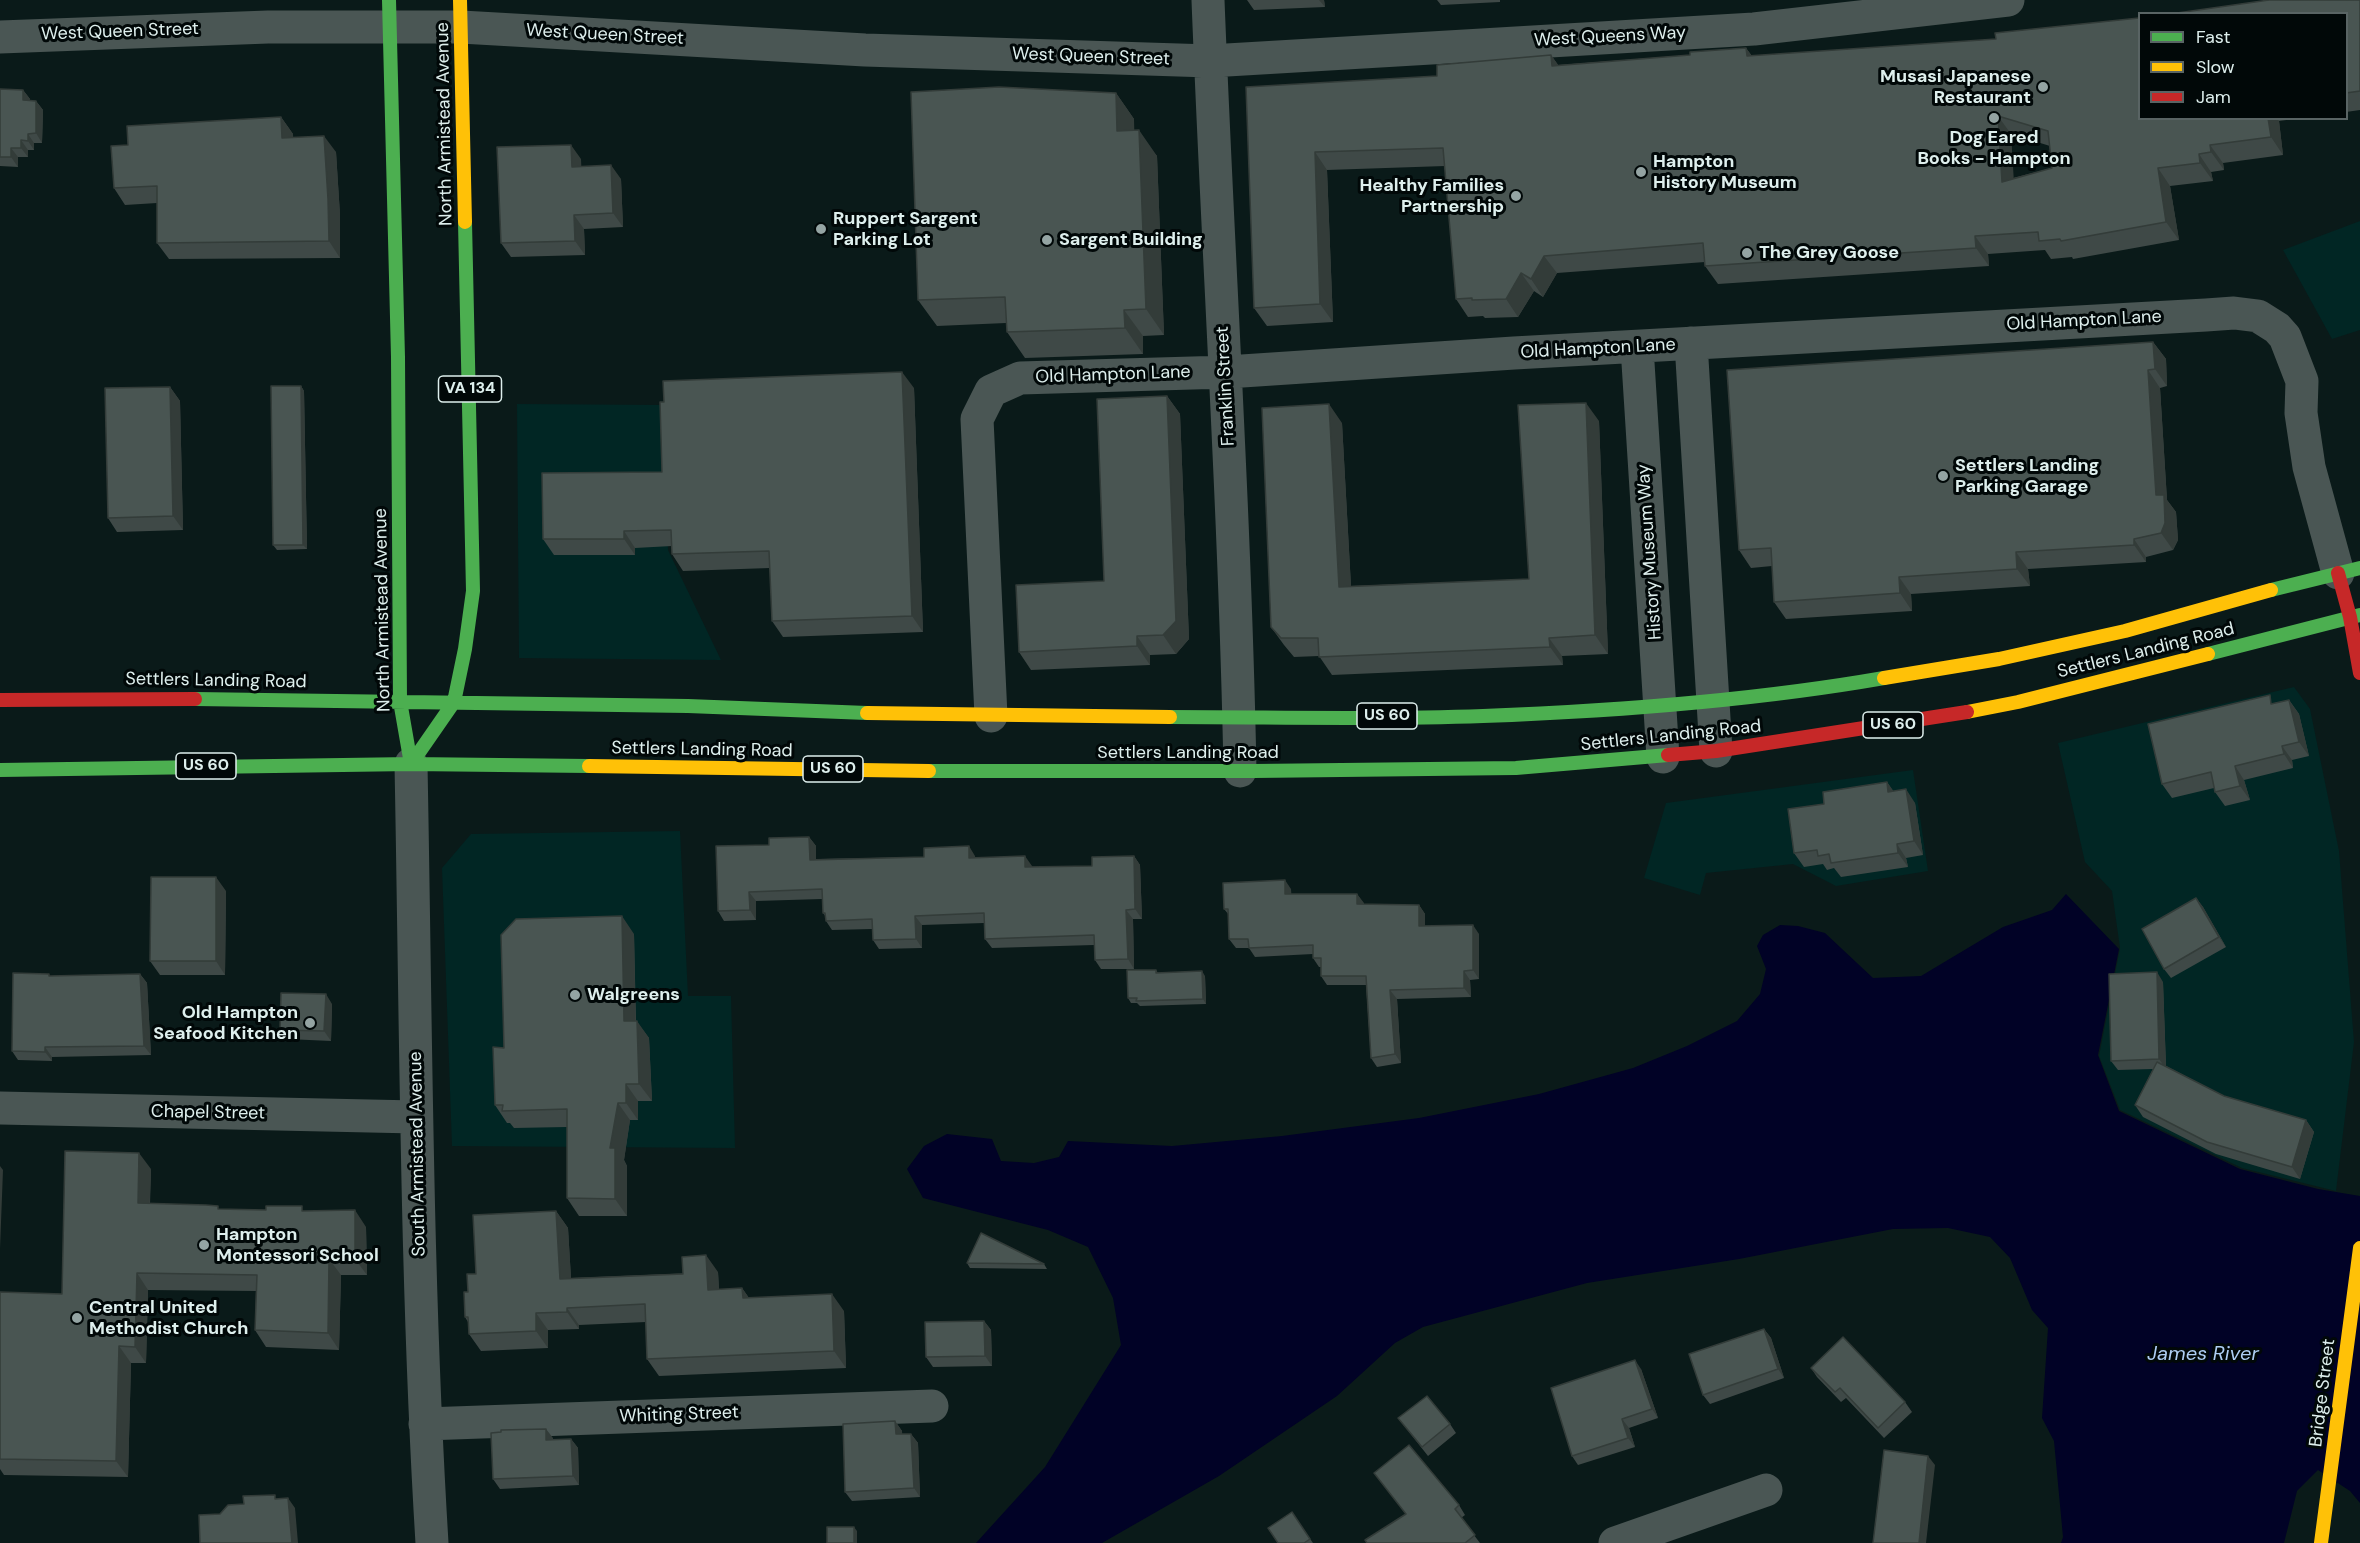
<!DOCTYPE html>
<style>
body{margin:0}
#map{position:relative;width:2360px;height:1543px;overflow:hidden;background:#0a1a19;font-family:"DM Sans",sans-serif}
canvas{display:block}
.legend{position:absolute;left:2138px;top:12px;width:210px;height:108px;box-sizing:border-box;background:#010808;border:2px solid #596464;margin:0;padding:8px 10px;list-style:none;font-size:18px;color:#deefed}
.legend li{display:flex;align-items:center;gap:12px;height:30px}
.legend b{width:30px;border:2px solid #596464}
</style>
<div id="map">
<canvas width="2360" height="1543"></canvas>
<ul class="legend">
<li><b style="height:8px;background:#4caf50"></b>Fast</li>
<li><b style="height:8px;background:#ffc107"></b>Slow</li>
<li><b style="height:8px;background:#c62828"></b>Jam</li>
</ul>
</div>
<script>
const c = document.querySelector('canvas').getContext('2d');
c.lineJoin = 'round';
function paint(path, color) {
  c.fillStyle = color;
  c.fill(path, 'evenodd');
}
function strokePath(path, color, width, dash) {
  c.strokeStyle = color;
  c.lineWidth = width;
  c.lineCap = dash ? 'butt' : 'round';
  c.setLineDash(dash || []);
  c.stroke(path);
}
function write(font, color, halo, rows, align = 'center') {
  c.font = font + ' "DM Sans",sans-serif';
  c.lineWidth = 6;
  c.setLineDash([]);
  c.textBaseline = 'middle';
  c.strokeStyle = halo;
  c.fillStyle = color;
  for (const [text, x, y, turn = 0] of rows) {
    c.save();
    c.translate(x, y);
    c.rotate((+turn || 0) * Math.PI / 180);
    c.textAlign = isNaN(turn) ? turn : align;
    if (halo) c.strokeText(text, 0, 0);
    c.fillText(text, 0, 0);
    c.restore();
  }
}
paint(new Path2D(`
 M2360 221V330L2332 339 2283 250Z
 M517 404 664 405 668 550 721 660 519 658Z
 M2294 687 2310 709 2339 851 2354 1042 2336 1191 2242 1168 2120 1110 2099 1056 2120 948 2112 891 2085 862 2058 743Z
 M1913 770 1928 871 1836 886 1793 864 1706 873 1700 895 1644 878 1666 803Z
 M680 831 688 996H731L735 1148 452 1146 442 868 471 834Z`), '#012624');
paint(new Path2D(`
 M2066 894 2119 949 2098 1055 2119 1111 2240 1169 2318 1189 2360 1196V1503L2350 1491 2318 1470 2297 1491 2284 1543H2061L2063 1537 2054 1441 2042 1418 2048 1328 2032 1310 2010 1258 1990 1237 1948 1228 1893 1229 1739 1259 1587 1283 1423 1327 1395 1343 1337 1396 1219 1476 1102 1543H976L1045 1467 1121 1345 1113 1298 1088 1247 1048 1230 923 1198 907 1169 924 1146 947 1134 992 1139 1001 1161 1034 1163 1059 1157 1068 1141 1172 1146 1282 1136 1419 1118 1539 1094 1633 1068 1687 1046 1737 1021 1760 994 1766 969 1757 946 1763 935 1780 925 1798 926 1825 933 1873 978 1921 976 2003 927 2052 910Z`), '#010226');
strokePath(new Path2D(`
 M1208 0C1218 257 1235 514 1240 771
 M0 37 268 27H461L865 50 1210 61 1754 29 2008 0
 M1691 343 1716 751
 M1637 347 1663 757
 M991 716 977 419 991 391 1020 378 1227 372 1514 353 2206 315 2234 313 2258 316 2277 328 2285 337 2302 381 2301 413 2309 467 2338 573
 M411 764C416 1024 416 1284 432 1543
 M0 1108 416 1117
 M425 1424 932 1406
 M1615 1543 1766 1490`), '#4a5654', 33);
strokePath(new Path2D(`
 M389 0 398 357 400 701 411 764
 M2271 590 2360 568
 M2208 654 2360 615
 M195 699 688 706 867 713
 M1170 717C1274 717 1379 720 1483 716 1617 711 1752 701 1884 678
 M411 764 454 702 465 649 473 591 465 222
 M0 770 411 764 589 766
 M929 771H1254L1516 768 1668 755`), '#4caf50', 14);
strokePath(new Path2D(`
 M460 0 465 222
 M1884 678 1999 659 2125 631 2271 590
 M1967 712 2018 702 2208 654
 M867 713 1170 717
 M589 766 929 771
 M2321 1543 2360 1248`), '#ffc107', 14);
strokePath(new Path2D(`
 M2338 573 2350 617 2360 673
 M0 700 195 699
 M1668 755 1716 751 1967 712`), '#c62828', 14);
paint(new Path2D(`
 M1247 0H1324L1325 7 1254 10Z
 M1437 0H1500V2L1441 5Z
 M2360 0V110L2346 112V14Z
 M1746 48 1752 56 2139 118H2301L2279 121 2283 155 2223 163 2224 170 2211 172 2213 181 2170 186 2179 240 2073 259 2072 257 2051 259 2045 250 1988 254 1989 266 1718 284 1705 266V262L1557 273 1543 297 1534 291 1518 317 1485 318 1483 316 1468 317 1456 299 1445 166 1327 170 1333 322 1267 326 1254 308 1246 87 1437 76 1551 55 1558 65 1690 55ZM2011 134 2050 146 2052 168 2013 178Z
 M0 89 23 90 30 99V101H36L43 110 42 143H34V150H28V157H18V167L0 166Z
 M1116 93 1134 119V130L1157 156 1164 335 1143 336V354L1025 358 1007 332 1006 323 937 326 918 300Z
 M281 117 293 134V137L336 152 340 215V258L169 259 157 243V203L125 205 114 188 128 145Z
 M581 159V166L621 179 623 227 584 229 585 255 511 257 501 243Z
 M2153 342 2166 359 2167 386 2160 388 2167 500 2176 512 2178 540 2173 550 2146 557V562L2028 569 2030 586 1911 594 1912 611 1786 619 1774 602 1772 566 1751 568 1739 550Z
 M301 386 304 391 307 549 277 550 273 545Z
 M170 387 180 401 183 530 117 532 108 518Z
 M914 388 923 632 783 637 772 621 770 568 683 571 672 554V546L635 548V555H554L543 539 662 472Z
 M1167 396 1180 414 1189 639 1176 654 1150 655V665L1031 670 1019 652 1104 581Z
 M1599 421 1608 654 1562 656 1563 665 1332 675 1319 656 1294 657 1284 645 1271 627 1342 423 1351 586 1529 579Z
 M2289 700 2299 714 2309 756 2292 760 2293 768 2244 780 2250 800 2225 806 2215 792 2214 788 2172 798 2162 784 2275 703Z
 M1887 782 1893 791 1915 803 1923 855 1906 858 1908 867 1841 877 1834 868 1827 870 1823 864 1804 867 1794 853 1824 804Z
 M809 837 816 846V859L975 856V858L1032 866V867L1092 866 1134 856 1140 865 1142 919H1133L1134 969H1101L1095 960 1094 945 992 948 985 939 984 923 922 925V948L879 949 873 940 872 929 832 930 826 921V917L823 913 822 899 756 901V920L724 921 718 911 769 845Z
 M1291 889V894H1357L1364 904 1419 905 1425 914V926L1479 934V979L1470 980 1471 997 1397 999 1401 1063 1377 1067 1371 1058 1366 985H1327L1321 976V967H1319L1313 958V954L1255 957 1249 948H1236L1229 939V915L1224 909Z
 M226 891 225 975H160L150 961Z
 M2196 898 2203 907 2226 947 2171 978 2164 969Z
 M634 934 636 1021 649 1038 652 1101H638V1120H630L624 1160 627 1166V1216H579L567 1198V1127L514 1128 510 1123H507L495 1105 504 1048Z
 M1156 970 1158 973 1205 976 1206 1004 1140 1006 1137 1003H1131L1128 998Z
 M140 974 147 983 151 1055 52 1057V1061L18 1060 12 1051 50 976Z
 M2163 982 2166 1066 2224 1096 2306 1120 2314 1132 2300 1179 2216 1154 2143 1117 2135 1105 2153 1069 2118 1070 2111 1061Z
 M332 1004 331 1041 287 1039 280 1030Z
 M151 1169 150 1204 219 1209 305 1211 366 1227 367 1275H341L339 1350 266 1347 255 1330 256 1291 148 1290 146 1363H131L128 1477 4 1475 0 1469V1292L62 1294Z
 M556 1211 568 1228 571 1278 718 1272 719 1290 742 1288 749 1298 844 1311 846 1368 659 1376 647 1359 646 1322 579 1325V1329L548 1330V1348L481 1351 469 1334 468 1322 465 1317 468 1292 476 1274Z
 M967 1263 1044 1264 1047 1269 970 1268Z
 M984 1321 991 1330 992 1366 933 1367 926 1357Z
 M1764 1329 1771 1338 1784 1378 1710 1404 1703 1395Z
 M1811 1368 1905 1402 1912 1412 1884 1438 1846 1398 1841 1402 1817 1377Z
 M1641 1369 1658 1418 1629 1428 1635 1447 1578 1465 1572 1456Z
 M1398 1418 1450 1424 1456 1433 1428 1456Z
 M895 1421 902 1431V1434H911L918 1443 920 1497 852 1501 845 1492Z
 M546 1429 553 1440 571 1439 578 1448 579 1485 500 1489 493 1479Z
 M1374 1473 1459 1505 1465 1515 1461 1518 1480 1543H1367L1406 1514Z
 M1292 1512 1313 1543H1278Z`), '#3f4947');
paint(new Path2D(`
 M1319 0H1324L1325 7Z
 M1746 48 1759 66 1747 56Z
 M1551 55 1564 73 1552 66Z
 M23 90 30 99V110L23 100Z
 M1116 93 1134 119 1135 157 1117 131Z
 M36 101 43 110 42 143 36 133Z
 M1998 116 2011 134 2015 199 2002 182Z
 M281 117 293 134 294 154 282 138Z
 M2268 118H2277L2279 121 2283 155 2271 137Z
 M1139 130 1157 156 1164 335 1146 309Z
 M28 134 34 143V150L28 141Z
 M324 136 336 152 340 215V258L329 241Z
 M21 140 28 150V157L21 148Z
 M571 145 581 159 582 181 572 167Z
 M2210 145 2223 163 2224 170 2211 152Z
 M11 148 18 157V167L11 157Z
 M1315 152 1327 170 1333 322 1320 304Z
 M2199 154 2211 172 2213 181 2200 163Z
 M611 165 621 179 623 227 613 213Z
 M2158 168 2170 186 2179 240 2166 222Z
 M574 215 584 229 585 255 575 241Z
 M1975 236 1988 254 1989 266 1976 248Z
 M1544 256 1557 273 1543 297 1531 279Z
 M1521 273 1534 291 1518 317 1506 299Z
 M1124 310 1143 336V354L1125 328Z
 M2153 342 2166 359 2167 386 2155 369Z
 M2148 370 2160 388 2167 500 2176 512 2178 540 2173 550 2161 533 2156 495Z
 M902 372 914 388 923 632 912 616Z
 M301 386 304 391 307 549 303 545Z
 M170 387 180 401 183 530 173 516Z
 M1167 396 1180 414 1189 639 1176 654 1163 635Z
 M1586 403 1599 421 1608 654 1595 635Z
 M1329 404 1342 423 1352 605 1339 587Z
 M624 531 635 548V555L624 539Z
 M2134 539 2146 557V562L2134 545Z
 M2016 552 2028 569 2030 586 2017 569Z
 M1899 577 1911 594 1912 611 1900 593Z
 M1137 636 1150 655V665L1137 646Z
 M1549 638 1562 656 1563 665 1550 647Z
 M2289 700 2299 714 2309 756 2299 742Z
 M2282 746 2292 760 2293 768 2284 754Z
 M2235 766 2244 780 2250 800 2240 786Z
 M1887 782 1897 796 1888 792Z
 M1906 789 1915 803 1923 855 1914 841Z
 M809 837 816 846V869L810 860Z
 M1897 844 1906 858 1908 867 1898 853Z
 M969 846 975 856 976 868 969 858Z
 M1025 856 1032 866V877L1025 867Z
 M1134 856 1140 865 1142 919 1135 909Z
 M216 877 226 891 225 975 216 961Z
 M1285 880 1291 889 1292 903 1285 894Z
 M749 892 756 901V920L750 910Z
 M1357 894 1364 903V913L1357 904Z
 M2196 898 2203 907 2226 947 2219 937Z
 M1419 905 1425 914V935L1419 926Z
 M1126 910 1133 919 1134 969 1128 959Z
 M622 916 634 934 636 1039 624 1021Z
 M915 916 922 925V948L916 939Z
 M1473 925 1479 934V979L1473 970Z
 M1202 971 1205 976 1206 1004 1203 999Z
 M1464 971 1470 980 1471 997 1464 988Z
 M2157 972 2163 982 2166 1069 2159 1059Z
 M140 974 147 983 151 1055 144 1046Z
 M1390 990 1397 999 1401 1063 1395 1054Z
 M326 994 332 1004 331 1041 324 1031Z
 M637 1021 649 1038 652 1101 639 1084Z
 M45 1047 52 1057V1061L45 1052Z
 M626 1084 638 1101V1120L626 1103Z
 M618 1103 630 1120 624 1160 627 1166V1216L615 1199 610 1148Z
 M2306 1120 2314 1132 2300 1179 2292 1167Z
 M139 1153 151 1169 149 1220 138 1203Z
 M0 1166 3 1170 0 1249Z
 M355 1210 366 1227 367 1275 355 1259Z
 M556 1211 568 1228 572 1296 560 1279Z
 M706 1255 718 1272 720 1307 708 1290Z
 M329 1259 341 1275 339 1350 328 1333Z
 M137 1273 148 1290 146 1363 135 1347Z
 M742 1288 754 1305 743 1298Z
 M832 1294 844 1311 846 1368 834 1351Z
 M567 1308 579 1325V1329L567 1312Z
 M536 1313 548 1330V1348L536 1331Z
 M984 1321 991 1330 992 1366 985 1356Z
 M1764 1329 1771 1338 1784 1378 1778 1369Z
 M119 1346 131 1363 128 1477 116 1461Z
 M1635 1360 1641 1369 1658 1418 1652 1409Z
 M1622 1419 1629 1428 1635 1447 1628 1438Z
 M895 1421 902 1431 903 1444 896 1434Z
 M546 1429 553 1438V1449L546 1440Z
 M911 1434 918 1443 920 1497 914 1488Z
 M571 1439 578 1448 579 1485 573 1476Z
 M1928 1456 1935 1465 1926 1543H1919Z
 M288 1498 295 1508 298 1543H292Z
 M854 1527 857 1531V1543H854Z`), '#333c39');
const building = new Path2D(`
 M2269 0H2360V91L2346 93V14H2170Z
 M2139 18V118H2268L2271 137 2210 145 2211 152 2199 154 2200 163 2158 168 2166 222 2061 241 2060 239 2039 241 2038 232 1975 236 1976 248 1705 266 1703 243 1544 256 1531 279 1521 273 1506 299 1472 300V298L1456 299 1443 148 1315 152 1320 304 1254 308 1246 87 1437 76V65L1551 55 1552 66 1690 55V52L1746 48 1747 56 1996 39 1995 33ZM1998 116 2048 131 2052 168 2002 182Z
 M999 87 1116 93 1117 131 1139 130 1146 309 1124 310 1125 328 1007 332 1005 297 918 300 911 92Z
 M0 89 23 90V100L36 101V133L28 134V141L21 140V148H11V157H0Z
 M281 117 282 138 324 136 328 199 329 241 157 243V186L114 188 111 146 128 145 127 126Z
 M571 145 572 167 611 165 613 213 574 215 575 241 501 243 497 147Z
 M2153 342 2155 369 2148 370 2156 495H2164L2165 523 2161 533 2134 539V545L2016 552 2017 569 1899 577 1900 593 1774 602 1771 548 1739 550 1727 370Z
 M902 372 912 616 772 621 769 551 672 554 671 530 624 531V539H543L542 473 662 472 660 402H664L663 381Z
 M271 386H301L303 545H273Z
 M170 387 173 516 108 518 105 388Z
 M1167 396 1176 621 1163 635 1137 636V646L1019 652 1016 585 1104 581 1097 399Z
 M1586 403 1595 635 1549 638 1550 647 1319 657 1318 638H1281L1271 627 1262 408 1329 404 1339 587 1529 579 1518 405Z
 M2270 695 2271 704 2289 700 2299 742 2282 746 2284 754 2235 766 2240 786 2215 792 2211 772 2162 784 2148 724Z
 M1887 782 1888 792 1906 789 1914 841 1897 844 1898 853 1831 863 1829 854 1818 856 1817 850 1794 853 1788 809 1824 804 1823 792Z
 M809 837 810 860 924 857V848L969 846V858L1025 856V867L1092 866V857L1134 856 1135 909 1126 910 1128 959 1095 960 1094 935 985 939 984 913 915 916 916 939 873 940 872 919 826 921 825 913H823L822 889 749 892 750 910 718 911 716 846 769 845V838Z
 M151 877H216V961H150Z
 M1285 880V894H1357V904L1419 905V926L1473 925V970L1464 971V988L1390 990 1395 1054 1371 1058 1366 976H1321V958H1313V945L1249 948 1248 939H1229L1228 909H1224L1223 883Z
 M2196 898 2219 937 2164 969 2142 929Z
 M622 916 624 1021H637L639 1084H626V1103H618L610 1148H615V1199L567 1198V1109L502 1111 503 1105H495L493 1047 504 1048 501 935 516 919Z
 M1127 970H1156V973L1202 971 1203 999 1136 1001 1137 998H1128Z
 M2157 972 2159 1059 2111 1061 2109 974Z
 M13 973 49 974V976L140 974 144 1046 45 1047V1052L12 1051Z
 M281 993 326 994 324 1031 280 1030Z
 M2157 1062 2224 1096 2306 1120 2292 1167 2207 1142 2135 1105Z
 M65 1151 139 1153 138 1203 206 1205 218 1206V1209L266 1210V1206H302V1211L355 1210V1259H329L328 1333 255 1330 257 1275 137 1273 135 1347 119 1346 116 1461 0 1459V1292L62 1294Z
 M556 1211 560 1279 683 1274 682 1257 706 1255 708 1290 742 1288 743 1298 832 1294 834 1351 647 1359 645 1304 567 1308V1312L536 1313V1331L469 1334 468 1317H465L464 1292H468L467 1274H476L473 1215Z
 M981 1233 1044 1264 967 1263Z
 M984 1321 985 1356 926 1357 925 1322Z
 M1764 1329 1778 1369 1703 1395 1689 1354Z
 M1843 1337 1905 1402 1878 1428 1840 1388 1835 1392 1811 1368Z
 M1635 1360 1652 1409 1622 1419 1628 1438 1572 1456 1551 1388Z
 M1427 1396 1450 1424 1422 1447 1398 1418Z
 M895 1421 896 1434H911L914 1488 845 1492 843 1424Z
 M546 1429V1440L571 1439 573 1476 493 1479 491 1433 501 1432V1430Z
 M1409 1445 1459 1505 1455 1509 1475 1535 1465 1543H1367L1365 1540 1406 1514 1374 1473Z
 M1884 1450 1928 1456 1919 1543H1873Z
 M275 1495V1499L288 1498 292 1543H200L199 1515 220 1514 228 1505 244 1504 243 1496Z
 M1292 1512 1310 1539 1304 1543H1278L1268 1528Z
 M827 1527H854V1543H827Z`);
paint(building, '#495552');
strokePath(building, '#333c39', 1.5);
for (const [x, y, r, color] of [
 [2043,87,6,"#94a4a3"],
 [1994,118,6,"#94a4a3"],
 [1641,172,6,"#94a4a3"],
 [1516,196,6,"#94a4a3"],
 [821,229,6,"#94a4a3"],
 [1047,240,6,"#94a4a3"],
 [1747,253,6,"#94a4a3"],
 [1943,476,6,"#94a4a3"],
 [575,995,6,"#94a4a3"],
 [310,1023,6,"#94a4a3"],
 [204,1245,6,"#94a4a3"],
 [77,1318,6,"#94a4a3"]
]) {
  const dot = new Path2D();
  dot.arc(x, y, r, 0, 2 * Math.PI);
  c.fillStyle = color;
  c.fill(dot);
  strokePath(dot, '#010808', 2);
}
for (const [x, y, w] of [
 [470,389,63],
 [1387,716,60],
 [1893,725,60],
 [206,766,60],
 [833,769,60]
]) {
  const box = new Path2D();
  box.roundRect(x - w / 2, y - 13, w, 26, 4.5);
  c.fillStyle = '#010808';
  c.fill(box);
  strokePath(box, '#deefed', 1.5);
}
write('bold 16px', '#deefed', null, [
 ["VA 134",470,389],
 ["US 60",1387,716],
 ["US 60",1893,725],
 ["US 60",206,766],
 ["US 60",833,769]
]);
write('18px', '#deefed', '#010808', [
 ["West Queen Street",120,32,-2],
 ["West Queen Street",605,35,3],
 ["West Queens Way",1610,37,-3],
 ["West Queen Street",1091,57,2],
 ["North Armistead Avenue",445,124,-91],
 ["Old Hampton Lane",2084,321,-3],
 ["Old Hampton Lane",1598,349,-3],
 ["Old Hampton Lane",1113,375,-2],
 ["Franklin Street",1226,386,-93],
 ["History Museum Way",1650,552,-94],
 ["North Armistead Avenue",383,610,-91],
 ["Settlers Landing Road",2146,651,-14],
 ["Settlers Landing Road",216,681,1],
 ["Settlers Landing Road",1671,736,-6],
 ["Settlers Landing Road",702,750,1],
 ["Settlers Landing Road",1188,753],
 ["Chapel Street",208,1113,1],
 ["South Armistead Avenue",418,1154,-91],
 ["Bridge Street",2323,1393,-83],
 ["Whiting Street",679,1415,-2]
]);
write('bold 18px', '#deefed', '#010808', [
 ["Musasi Japanese",2031,77,"right"],
 ["Restaurant",2031,98,"right"],
 ["Dog Eared",1994,138,"center"],
 ["Books - Hampton",1994,159,"center"],
 ["Hampton",1653,162],
 ["History Museum",1653,183],
 ["Healthy Families",1504,186,"right"],
 ["Partnership",1504,207,"right"],
 ["Ruppert Sargent",833,219],
 ["Parking Lot",833,240],
 ["Sargent Building",1059,240],
 ["The Grey Goose",1759,253],
 ["Settlers Landing",1955,466],
 ["Parking Garage",1955,487],
 ["Walgreens",587,995],
 ["Old Hampton",298,1013,"right"],
 ["Seafood Kitchen",298,1034,"right"],
 ["Hampton",216,1235],
 ["Montessori School",216,1256],
 ["Central United",89,1308],
 ["Methodist Church",89,1329]
], 'left');
write('italic 20px', '#aecef3', '#010808', [
 ["James River",2203,1355]
]);
</script>
